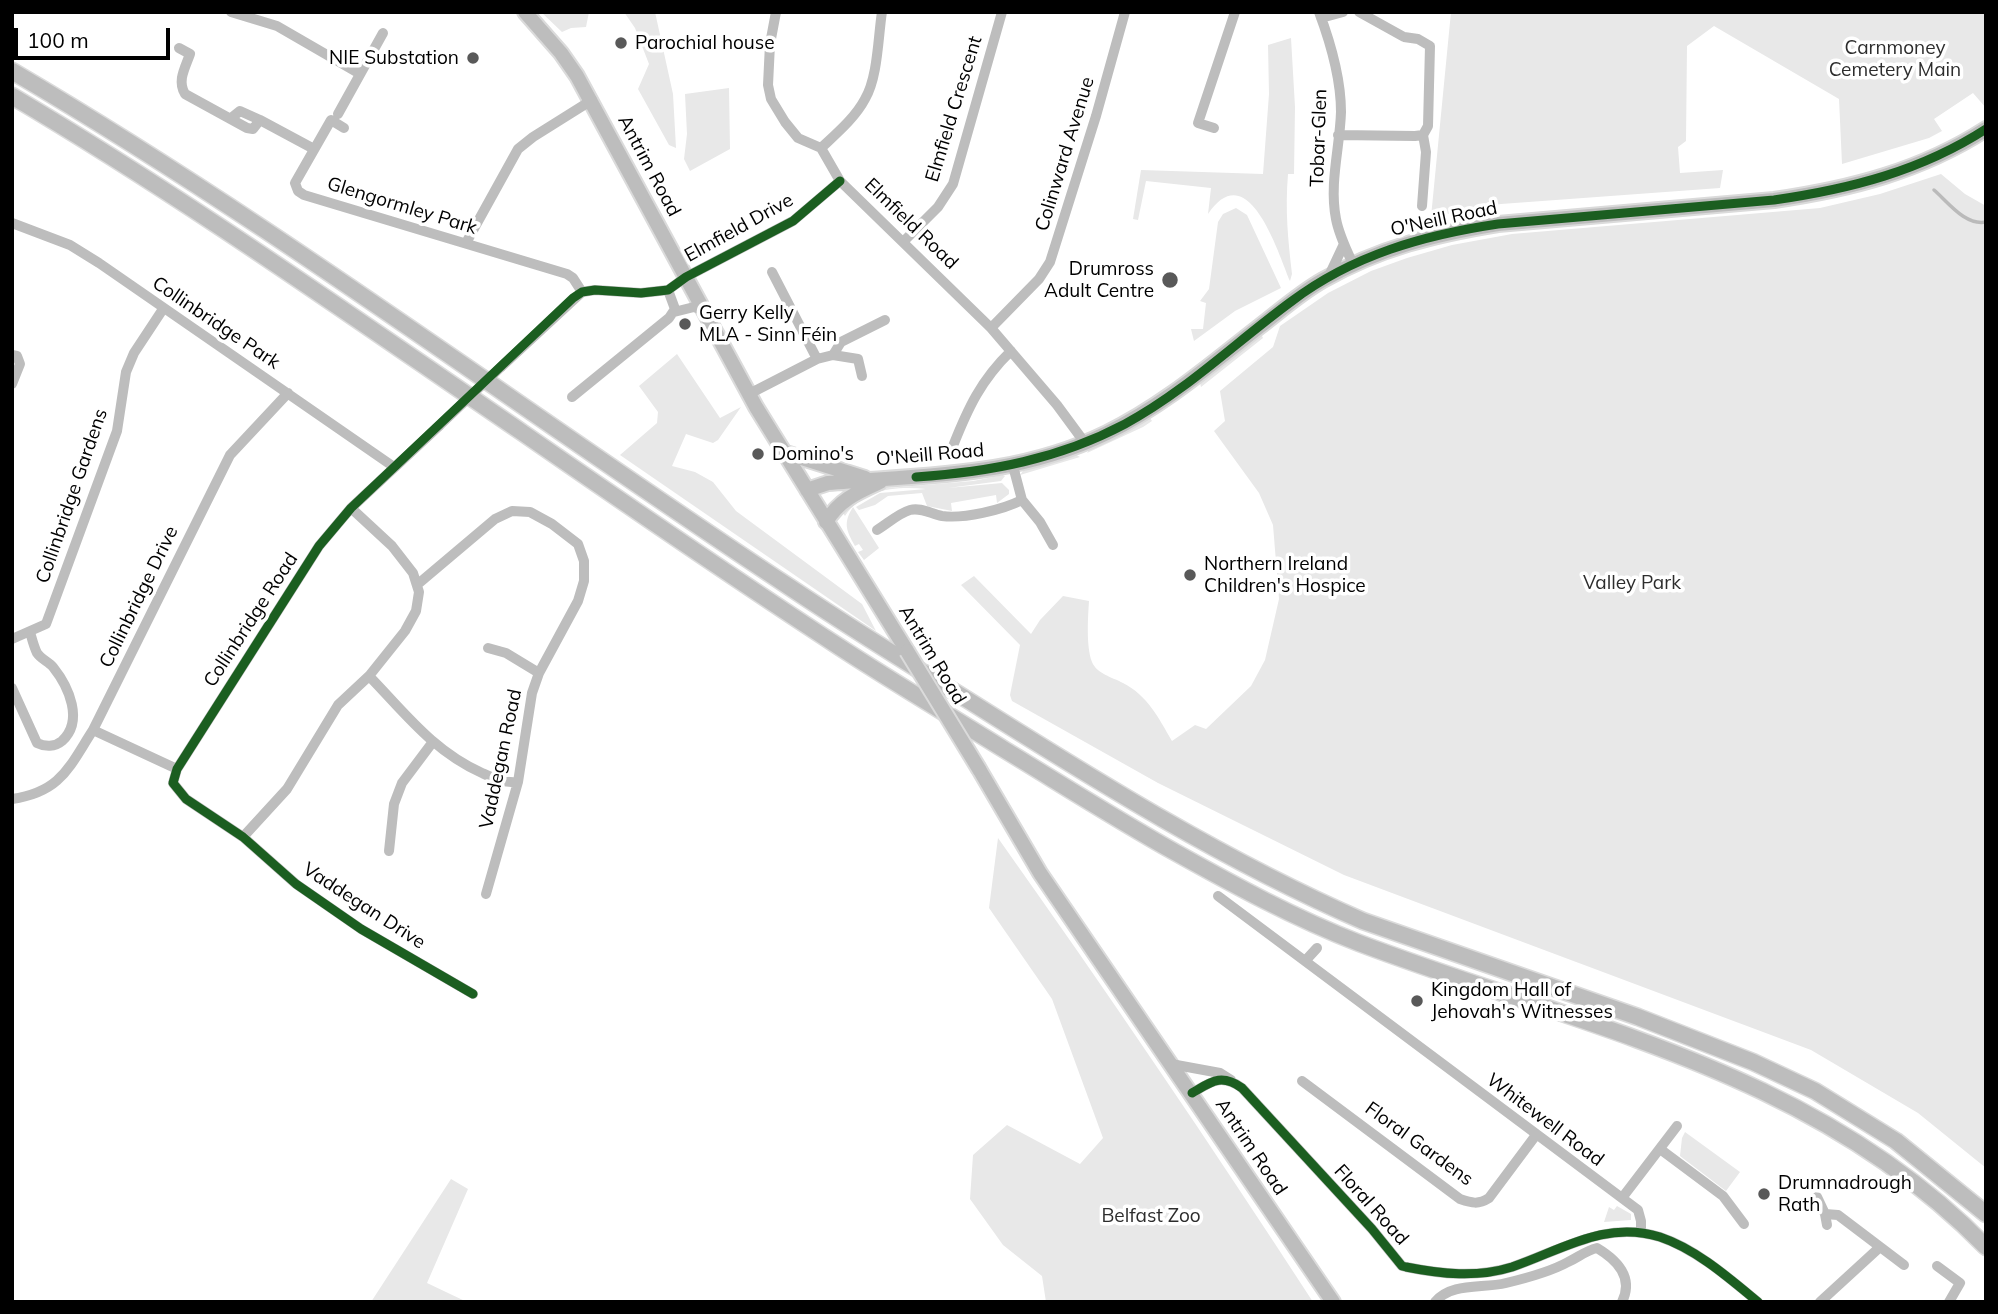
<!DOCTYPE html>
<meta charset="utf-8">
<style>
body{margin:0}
#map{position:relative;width:1998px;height:1314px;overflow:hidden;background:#fff;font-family:Mulish,sans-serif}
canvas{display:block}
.frame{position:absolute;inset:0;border:14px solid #000;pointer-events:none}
.scale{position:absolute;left:14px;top:28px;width:156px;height:32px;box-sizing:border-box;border:4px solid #000;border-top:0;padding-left:9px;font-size:21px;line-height:24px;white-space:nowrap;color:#000;-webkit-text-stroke:5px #fff;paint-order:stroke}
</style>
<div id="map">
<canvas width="1998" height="1314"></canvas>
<div class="frame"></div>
<div class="scale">100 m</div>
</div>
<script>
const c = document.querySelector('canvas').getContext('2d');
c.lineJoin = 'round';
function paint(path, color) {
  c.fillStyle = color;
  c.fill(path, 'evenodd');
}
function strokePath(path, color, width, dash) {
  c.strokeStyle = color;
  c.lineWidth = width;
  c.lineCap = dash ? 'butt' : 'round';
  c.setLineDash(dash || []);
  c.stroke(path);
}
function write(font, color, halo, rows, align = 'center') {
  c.font = font + ' Mulish,sans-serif';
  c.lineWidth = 7;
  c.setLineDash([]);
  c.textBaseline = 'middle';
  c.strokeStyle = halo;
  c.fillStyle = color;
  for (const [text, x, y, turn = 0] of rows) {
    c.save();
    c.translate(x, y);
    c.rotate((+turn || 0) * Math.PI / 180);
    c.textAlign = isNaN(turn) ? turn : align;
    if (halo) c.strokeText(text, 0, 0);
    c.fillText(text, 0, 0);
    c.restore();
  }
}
paint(new Path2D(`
 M541 12H589L586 27 571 28 562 32Z
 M624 12H655L673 94 676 148 669 145 638 89 649 64 635 28Z
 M1451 12H1986V108L1973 93 1934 119 1942 131 1929 138 1842 164 1839 99 1714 26 1687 46 1686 141 1678 147 1680 173 1723 170 1720 188 1501 204 1431 217Z
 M1291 38 1295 107 1294 174H1288C1285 211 1288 239 1292 274L1290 281C1278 252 1248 155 1208 214L1211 188 1146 181 1138 220 1133 219 1141 170 1263 174 1269 94 1268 45Z
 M729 88 730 149 690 171 684 159 687 134 685 94Z
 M1941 174 1965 194 1986 206V1168L1918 1113 1811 1050 1344 875 1158 783 1012 701 1010 695 1020 645 961 585 974 576 1031 634 1040 620 1063 596 1089 601C1088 617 1086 646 1092 662 1097 674 1112 677 1123 683 1148 696 1158 717 1172 741L1195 725 1206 729 1251 686 1265 660 1279 599 1273 525 1259 493 1214 431 1225 421 1220 391 1273 347 1280 326 1328 293 1371 271 1407 258 1452 245 1512 234 1820 208 1880 194Z
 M1236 208 1247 215 1281 288 1235 311 1194 341 1191 329H1203L1206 303 1200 301 1209 289 1218 222 1223 214Z
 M1261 334 1263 338 1201 387 1200 383Z
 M677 354 720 418 741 407 718 440 713 443 686 434 672 466 695 472 713 482 736 511 862 604 876 631 620 455 657 423 658 412 639 386Z
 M1150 418 1152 421 1143 427 1087 453 1090 448Z
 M1075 454 1080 457 1020 475 1023 471Z
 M1003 475 1005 476 1001 481 948 488 1002 483 1009 490V494L997 503 996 495 951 503 952 511 927 506 922 493 888 496 875 505 859 510 856 507 880 493 926 489C896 486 863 489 845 516L840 509 876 489 973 481Z
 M853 507 879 548 864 560 858 552 863 550 859 544 855 546C846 530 843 523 853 507Z
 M998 838C1106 990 1211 1145 1313 1302H1046L1042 1276 1003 1245 970 1199 973 1155 1007 1125 1080 1164 1103 1138 1052 999 989 908Z
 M1685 1132 1740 1172 1726 1191 1680 1156 1682 1138Z
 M451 1179 468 1189 427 1283 467 1302H371Z
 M1617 1206 1631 1214V1220L1604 1222 1609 1207 1614 1210Z`), '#e8e8e8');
strokePath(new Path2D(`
 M1934 190C1948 202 1965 226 1986 222`), '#bababa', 3.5);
const major = new Path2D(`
 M525 12 561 53 577 76 756 407 907 651
 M783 452 865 478
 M807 490 828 483C925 475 1017 477 1107 433 1164 405 1210 365 1259 327 1280 311 1300 293 1323 280 1379 248 1436 234 1498 224L1774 200C1850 189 1921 171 1986 129
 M826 522C839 500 858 492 880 482
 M979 769 1040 873 1333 1302`);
const highway = new Path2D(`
 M12 71C280 228 529 416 788 586 848 626 909 664 971 702 1098 782 1225 861 1363 921L1638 1017 1753 1062 1815 1091 1896 1141 1986 1214
 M12 96C188 200 354 318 523 433 627 505 732 577 838 646 893 682 949 715 1005 750 1061 784 1116 819 1173 851 1234 885 1294 918 1359 943 1581 1027 1814 1070 1986 1247`);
strokePath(major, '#dbdbdb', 18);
strokePath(highway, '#dbdbdb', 19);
strokePath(new Path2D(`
 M231 12 277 26 360 74
 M776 12 770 44 768 85 771 99 785 122 798 138 821 148 840 181 991 328 1057 405 1085 443
 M1319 12C1331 44 1341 78 1341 112 1340 147 1329 183 1336 219 1339 235 1346 249 1353 264
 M1321 18 1343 12
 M179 48 190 54C185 68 177 81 185 94L247 128 253 129 260 120 314 149
 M338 114 383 33
 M230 119 240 111 260 120
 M344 128 331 120 295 183 298 191 304 195 567 274 573 278 582 292
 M1214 128 1198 123 1235 12
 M1338 135 1415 136 1423 135 1428 126 1430 46 1418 39 1404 37 1359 12
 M821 148C836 134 855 118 865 99 878 77 878 37 882 12
 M1422 206 1426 152 1423 135
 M12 223 70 245 99 263 394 467
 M904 241 938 207 953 184 1002 12
 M466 243 518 149 533 137 592 100
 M772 272 817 359
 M1328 278 1344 244
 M674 312 694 307 703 310
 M991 328 1039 279 1050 262 1096 116 1125 12
 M12 355 17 356 20 364 12 384
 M833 355 841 342 885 320
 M501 367 582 292 595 290 641 293 668 290 686 277 793 221 840 181
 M749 394 817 359 833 355 858 359 862 376
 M572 397 669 318 675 309 668 290
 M439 426 351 508 319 546 177 769 173 783 186 799 243 837 296 884 361 929 473 994
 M953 446C968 408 981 380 1011 351
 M1013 466 1022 500 1040 522 1053 545
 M877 530C887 524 899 513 910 510 921 507 931 514 942 516 964 519 1002 510 1022 500
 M418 584 495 519 512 511 530 512 552 524 578 544 584 561V581L578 601 539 673 532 693 518 782 486 894
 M12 639 46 624 117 431 126 372 134 353 163 309
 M488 648 506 653 539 673
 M369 676C405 713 433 751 482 773 495 779 503 783 518 782
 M12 688 37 743C45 747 55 747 62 741 84 721 69 687 53 667 49 662 41 659 37 653 34 647 32 639 30 632
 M93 730 177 769
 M12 799C61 792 69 767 93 730L230 455 288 393
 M243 837 287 789 338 705 369 676 405 631 416 611 419 592 413 573 392 546 351 508
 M389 851 394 804 402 783 432 743
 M1218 896 1638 1210 1641 1221V1232
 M1306 960 1317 948
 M1171 1064 1220 1073 1231 1080
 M1302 1081 1460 1199C1472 1203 1478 1205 1489 1198L1536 1135
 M1192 1093C1211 1082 1221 1073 1242 1088L1372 1229 1402 1266 1406 1267C1441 1274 1477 1278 1512 1267 1562 1250 1605 1220 1660 1237 1696 1249 1729 1278 1758 1302
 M1660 1149 1723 1196 1744 1224
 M1817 1197 1825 1214 1827 1225
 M1622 1198 1677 1126
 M1825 1214 1838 1215 1904 1265
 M1937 1266 1960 1283 1949 1302
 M1435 1302C1452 1282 1482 1289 1506 1283 1527 1278 1550 1272 1568 1262 1579 1257 1585 1251 1597 1248 1617 1260 1634 1277 1622 1302
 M1820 1302 1880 1247`), '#bdbdbd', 10);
strokePath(major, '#bdbdbd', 14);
strokePath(highway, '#bdbdbd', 16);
const majorBridge = new Path2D(`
 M907 651 979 769`);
strokePath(majorBridge, '#dbdbdb', 18, []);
strokePath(new Path2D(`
 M439 426 501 367`), '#bdbdbd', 10);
strokePath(majorBridge, '#bdbdbd', 14);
strokePath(new Path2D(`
 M916 477C990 472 1059 459 1125 424 1186 391 1236 342 1292 301 1353 255 1424 235 1498 224L1774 200C1850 189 1921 171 1986 129
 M473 994 361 929 296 884 243 837 186 799 173 783 177 769 319 546 351 508 573 298 582 292 595 290 641 293 668 290 686 277 793 221 840 181
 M1192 1093C1211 1082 1221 1073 1242 1088L1372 1229 1402 1266 1406 1267C1441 1274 1477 1278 1512 1267 1562 1250 1605 1220 1660 1237 1696 1249 1729 1278 1758 1302`), '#1b5e20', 9);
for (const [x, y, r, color] of [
 [621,43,7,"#595959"],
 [473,58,7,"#595959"],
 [1170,280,9,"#595959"],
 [685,324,7,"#595959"],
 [758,454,7,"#595959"],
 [1190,575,7,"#595959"],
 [1417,1001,7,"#595959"],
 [1764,1194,7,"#595959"]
]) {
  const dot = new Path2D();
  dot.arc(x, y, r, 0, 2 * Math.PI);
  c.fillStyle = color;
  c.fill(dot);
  strokePath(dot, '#fff', 2.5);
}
write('19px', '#000', '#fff', [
 ["Parochial house",635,43],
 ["NIE Substation",459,58,"right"],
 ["Drumross",1154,269,"right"],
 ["Adult Centre",1154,291,"right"],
 ["Gerry Kelly",699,313],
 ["MLA - Sinn Féin",699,335],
 ["Domino's",772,454],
 ["Northern Ireland",1204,564],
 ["Children's Hospice",1204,586],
 ["Kingdom Hall of",1431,990],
 ["Jehovah's Witnesses",1431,1012],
 ["Drumnadrough",1778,1183],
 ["Rath",1778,1205]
], 'left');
write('19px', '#2d2d2d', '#fff', [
 ["Carnmoney",1895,48],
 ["Cemetery Main",1895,70],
 ["Valley Park",1632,583],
 ["Belfast Zoo",1151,1216]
]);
write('19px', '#000', '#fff', [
 ["Elmfield Crescent",954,109,-73],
 ["Tobar-Glen",1319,138,-88],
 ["Colinward Avenue",1065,154,-73],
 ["Antrim Road",649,166,62],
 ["Glengormley Park",402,206,17],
 ["O'Neill Road",1444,219,-12],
 ["Elmfield Road",911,224,44],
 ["Elmfield Drive",739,228,-29],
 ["Collinbridge Park",216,323,34],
 ["O'Neill Road",930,455,-5],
 ["Collinbridge Gardens",72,496,-71],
 ["Collinbridge Drive",139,597,-64],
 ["Collinbridge Road",251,620,-57],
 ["Antrim Road",932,655,59],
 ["Vaddegan Road",501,759,-78],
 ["Vaddegan Drive",364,906,33],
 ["Whitewell Road",1545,1120,37],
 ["Floral Gardens",1419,1144,36],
 ["Antrim Road",1251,1147,56],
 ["Floral Road",1371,1205,48]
]);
</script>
